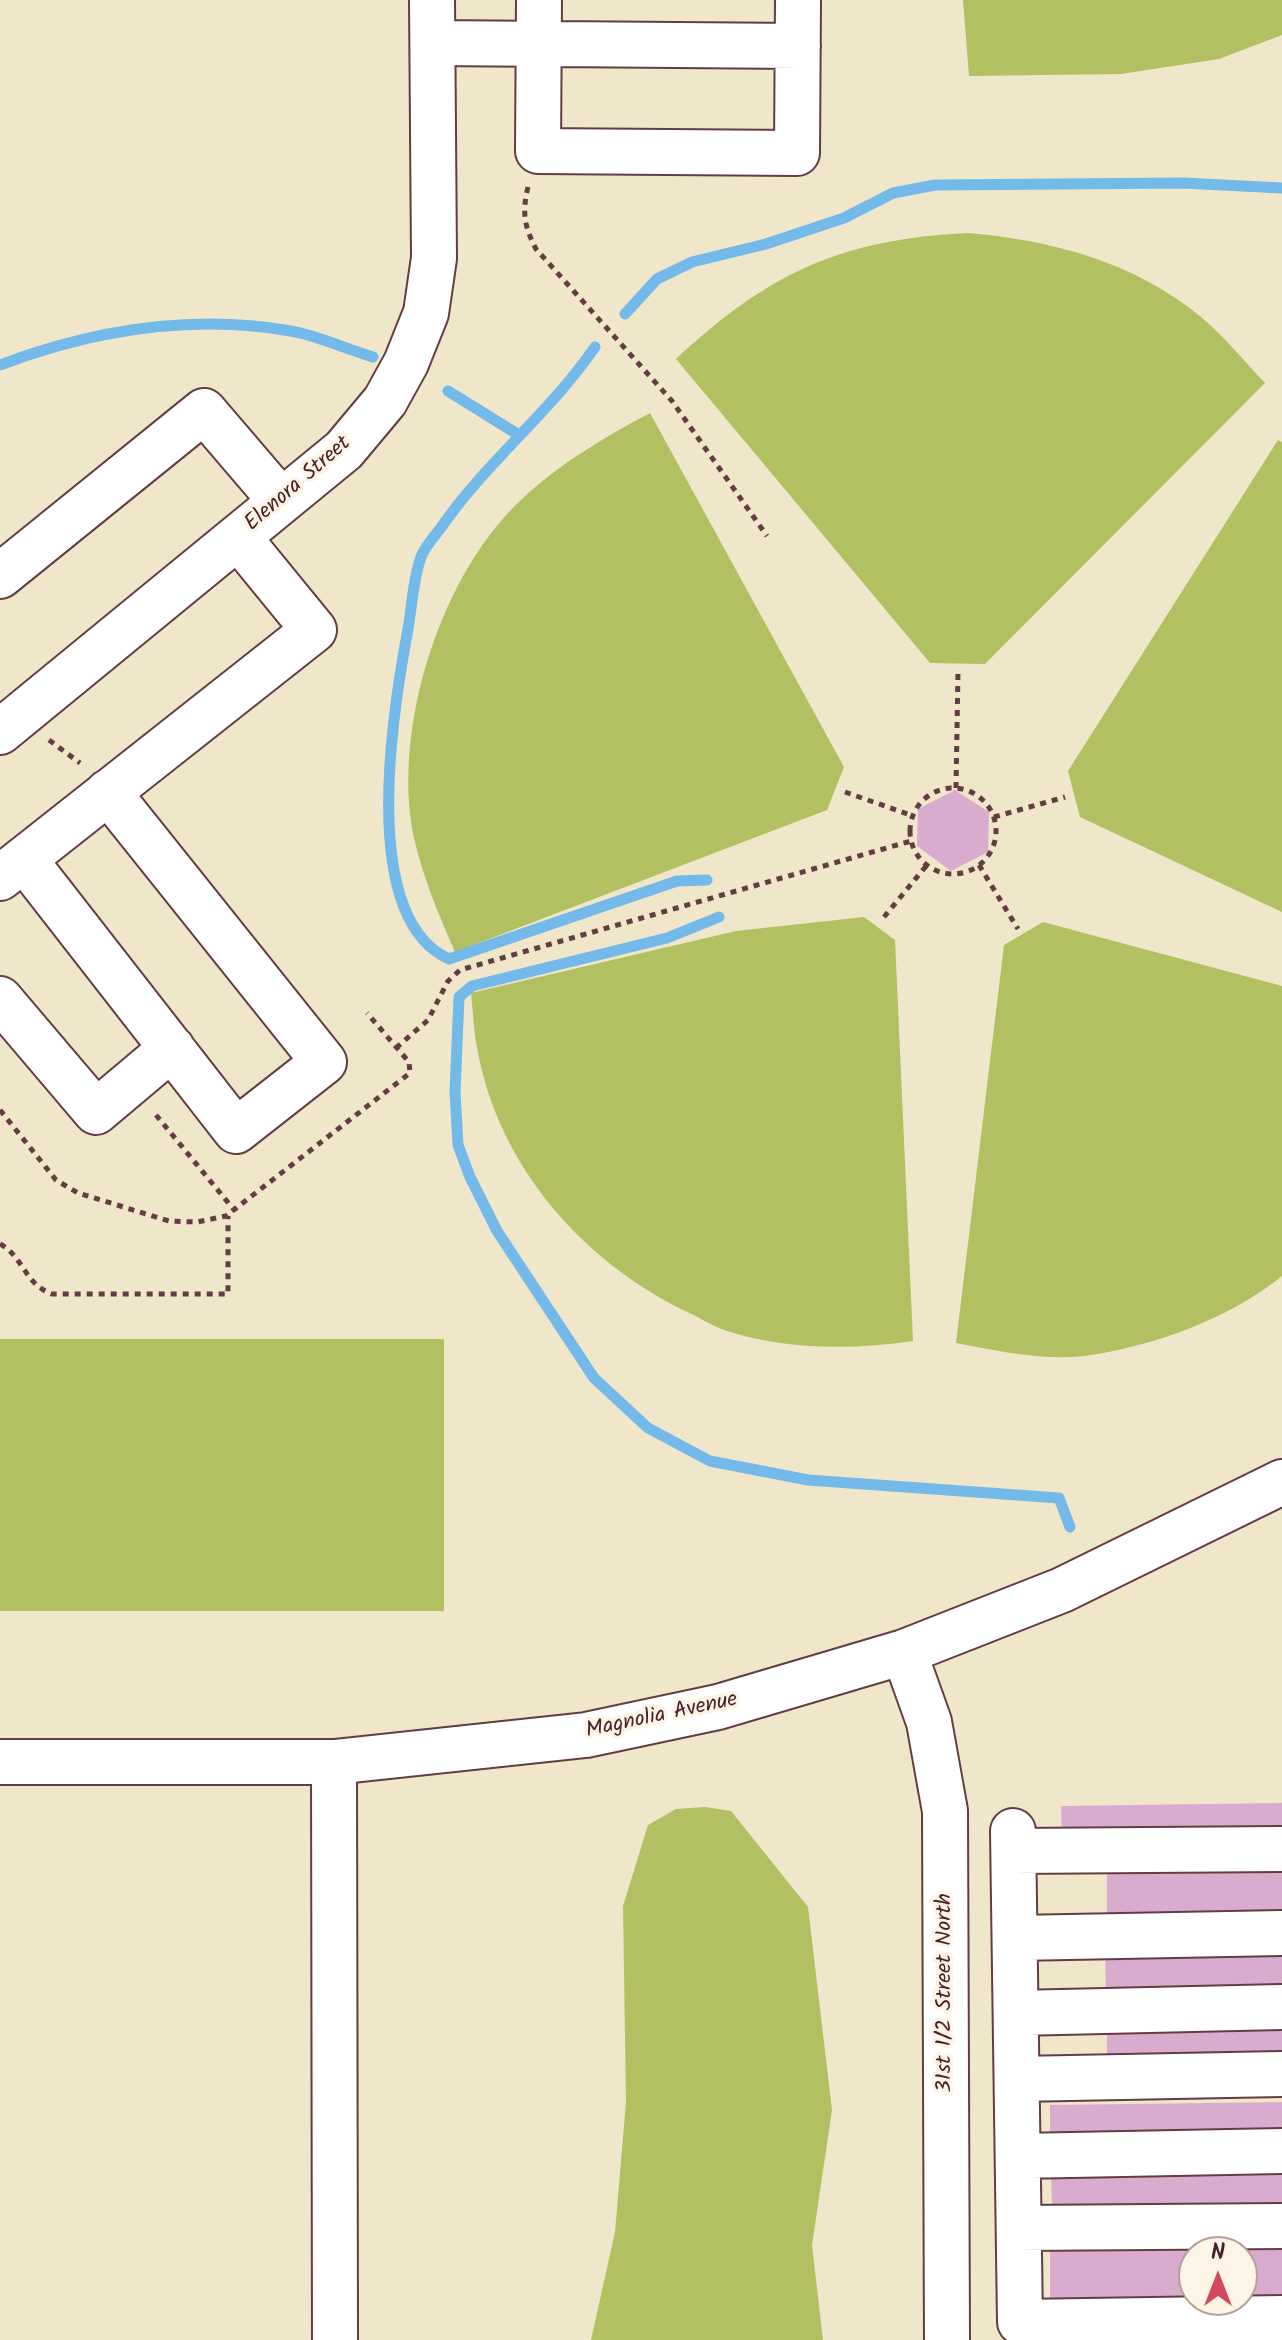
<!DOCTYPE html>
<style>
body{margin:0}
#map{position:relative;width:1282px;height:2340px;overflow:hidden;background:#f0e6c9;font-family:Kalam,sans-serif}
canvas{display:block}
.north{position:absolute;left:1178px;top:2236px;width:80px;height:80px;box-sizing:border-box;background:#fcf5e5;border:2px solid #b59f9b;border-radius:50%;rotate:0deg;font-size:22px;font-weight:700;line-height:32px;text-align:center;color:#4a1f2b}
.north::after{content:'';display:block;margin:auto;width:28px;height:36px;background:#d1495b;clip-path:polygon(50% 0,100% 100%,50% 72%,0 100%)}
</style>
<div id="map">
<canvas width="1282" height="2340"></canvas>
<div class="north">N</div>
</div>
<script>
const c = document.querySelector('canvas').getContext('2d');
c.lineJoin = 'round';
function paint(path, color) {
  c.fillStyle = color;
  c.fill(path, 'evenodd');
}
function strokePath(path, color, width, dash) {
  c.strokeStyle = color;
  c.lineWidth = width;
  c.lineCap = dash ? 'butt' : 'round';
  c.setLineDash(dash || []);
  c.stroke(path);
}
function write(font, color, halo, rows, align = 'center') {
  c.font = font + ' Kalam,sans-serif';
  c.lineWidth = 7;
  c.setLineDash([]);
  c.textBaseline = 'middle';
  c.strokeStyle = halo;
  c.fillStyle = color;
  for (const [text, x, y, turn = 0] of rows) {
    c.save();
    c.translate(x, y);
    c.rotate((+turn || 0) * Math.PI / 180);
    c.textAlign = isNaN(turn) ? turn : align;
    if (halo) c.strokeText(text, 0, 0);
    c.fillText(text, 0, 0);
    c.restore();
  }
}
paint(new Path2D(`
 M963 0H1282V35L1219 59 1121 74 969 76Z
 M968 233C1051 240 1135 262 1201 317 1224 336 1244 361 1265 383L985 664 930 663 676 359C768 273 842 239 968 233Z
 M650 413 844 767 827 810 455 952C439 915 423 878 414 838 391 729 441 572 524 497 562 462 605 437 650 413Z
 M1278 440 1282 442V912L1080 817 1068 771Z
 M864 917 895 940 913 1341C852 1350 787 1350 727 1331 712 1326 697 1316 683 1310 582 1260 500 1167 478 1053 474 1034 473 1013 471 993L736 931Z
 M1043 922 1282 986V1276C1230 1318 1157 1345 1091 1355 1047 1362 999 1351 956 1343L1004 945Z
 M0 1339H444V1611H0Z
 M705 1807 731 1811 808 1907 832 2110 812 2245 823 2340H591L615 2232 626 2102 623 1906 648 1825 676 1809Z`), '#b2c062');
strokePath(new Path2D(`
 M625 314 657 279 692 262 766 244 844 218 893 193 935 185 1183 183 1282 188
 M595 347C551 411 490 459 445 522 438 533 425 545 421 557 413 579 412 606 408 629 393 709 358 918 449 959L677 881 707 880
 M0 365C93 330 192 314 291 331 319 336 346 349 373 357
 M448 391 519 435
 M719 917 667 938 472 986 459 997 455 1092 458 1145 470 1177 497 1231 594 1378 648 1428 710 1461 808 1480 1059 1498 1070 1527`), '#73b9ea', 11);
paint(new Path2D(`
 M955 790 989 812 988 852 951 871 917 846 918 809Z
 M1282 1803V1837L1062 1840 1061 1806Z
 M1282 1871V1914L1107 1915V1873Z
 M1282 1948V1992L1106 1994 1105 1950Z
 M1282 2025V2057L1107 2059V2027Z
 M1282 2102V2135L1050 2138V2105Z
 M1282 2171V2204L1052 2207 1051 2174Z
 M1282 2248V2300H1242V2252H1194V2301L1050 2302V2251Z`), '#d9accf');
const minor = new Path2D(`
 M539 0 538 151 797 153 798 0
 M433 43 798 46
 M0 576 204 411 281 501
 M0 732 344 450 385 401 406 363 426 313 434 258 432 0
 M24 859 236 1131 324 1062 108 792
 M0 878 314 630 238 537
 M0 999 96 1112 172 1048
 M904 1652 929 1722 945 1811 947 2340
 M0 1762H334L586 1735 718 1707 904 1652 1062 1590 1282 1482
 M334 1762 335 2340
 M1013 1831 1020 2322 1282 2318
 M1014 1851 1282 1849
 M1015 1938 1282 1933
 M1016 2013 1282 2007
 M1017 2079 1282 2074
 M1018 2156 1282 2151
 M1019 2228 1282 2226`);
strokePath(minor, '#633d43', 48);
strokePath(new Path2D(`
 M528 187C522 212 524 226 536 249L672 401 767 536
 M49 740 80 763
 M956 788 958 671
 M910 831a43 43 0 1 1 86 0a43 43 0 1 1-86 0Z
 M845 792 913 816
 M994 817 1065 797
 M979 865 1018 929
 M884 917 927 865
 M396 1048 428 1020 448 981 460 970 911 841
 M0 1110 56 1180 78 1193 169 1221 197 1222 226 1216 410 1073 409 1062 367 1013
 M156 1115 235 1211
 M0 1244C23 1256 25 1285 52 1294H228V1216`), '#633d43', 5, [6, 6]);
strokePath(minor, '#fff', 44);
write('22px', '#4a1f2b', '#fcf5e5', [
 ["Elenora Street",299,485,-41],
 ["Magnolia Avenue",662,1717,-12],
 ["31st 1/2 Street North",946,1993,-90]
]);
</script>
